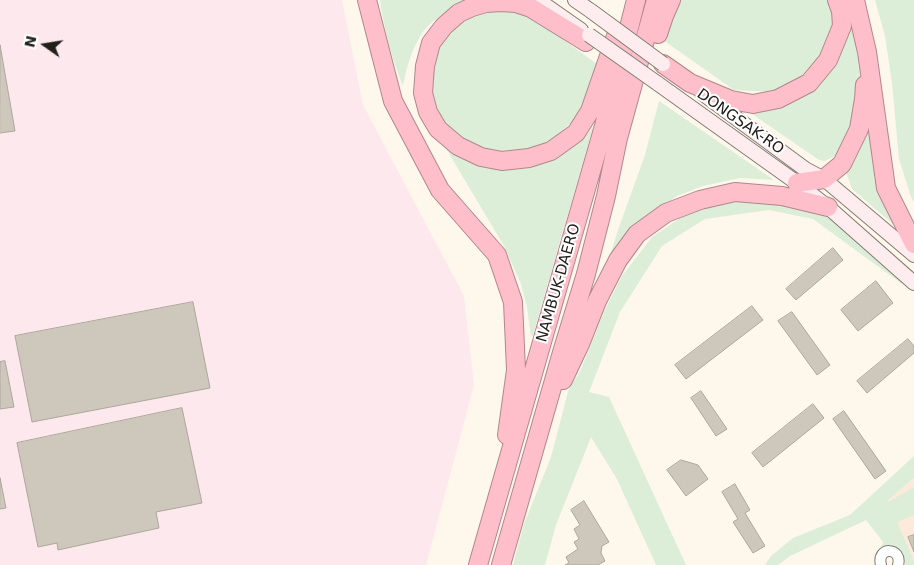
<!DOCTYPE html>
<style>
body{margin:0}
#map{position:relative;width:914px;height:565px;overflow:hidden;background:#fef7eb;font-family:"DejaVu Sans",sans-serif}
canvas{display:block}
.north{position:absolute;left:20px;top:20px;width:50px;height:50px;-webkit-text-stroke:4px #fff;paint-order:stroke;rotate:283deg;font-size:14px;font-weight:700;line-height:20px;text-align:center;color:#22201b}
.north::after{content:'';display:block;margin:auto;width:18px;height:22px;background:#22201b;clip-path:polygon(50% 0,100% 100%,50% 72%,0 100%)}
</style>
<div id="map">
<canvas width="914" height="565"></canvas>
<div class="north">N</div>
</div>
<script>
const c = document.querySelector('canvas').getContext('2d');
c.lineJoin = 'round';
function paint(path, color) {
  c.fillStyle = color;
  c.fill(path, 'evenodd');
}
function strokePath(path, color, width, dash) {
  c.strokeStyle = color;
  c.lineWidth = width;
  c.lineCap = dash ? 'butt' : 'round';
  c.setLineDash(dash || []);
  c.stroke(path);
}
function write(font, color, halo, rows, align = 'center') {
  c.font = font + ' "DejaVu Sans",sans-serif';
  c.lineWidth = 4;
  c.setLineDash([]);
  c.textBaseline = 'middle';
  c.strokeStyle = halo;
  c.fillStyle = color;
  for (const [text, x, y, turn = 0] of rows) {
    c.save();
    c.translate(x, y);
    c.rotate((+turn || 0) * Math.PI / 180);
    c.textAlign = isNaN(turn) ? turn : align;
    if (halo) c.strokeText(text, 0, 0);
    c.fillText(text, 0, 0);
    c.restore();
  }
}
paint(new Path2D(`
 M0 0H342L363 105 464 296 474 385 426 565H0Z`), '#fde8ed');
paint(new Path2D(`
 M914 478V560L887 501Z`), '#fdeada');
paint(new Path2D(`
 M380 0H479C459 2 431 18 421 35 411 51 406 69 403 86 392 59 384 29 380 0Z
 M677 0H831L834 31 823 54 809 75 772 92 734 90 666 42 672 8Z
 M843 0H847L854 29 861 87 856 121 845 147 833 157 825 161 819 160 739 105H769L831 67 841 53 847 27Z
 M875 0H914V202L911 197 899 159 892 83 885 36Z
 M508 7 530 16 597 64 583 110 579 115 548 144 517 155 485 152 459 140 439 118 431 98 430 61 448 29 476 13Z
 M659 101 774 180 740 178 703 186 677 196 655 212 607 265 619 227 645 155Z
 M868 119 884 199 894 225 852 189 846 172 858 150Z
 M593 127 533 335 531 337 527 307 521 284 504 246 438 135 505 169H522L545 163 567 151 584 139Z
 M752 199 825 215 834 219 904 279 902 284 813 219 769 210 705 219 662 246 620 312 589 392 609 397 686 565H656L617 479 591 437 556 525 545 565H513L524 524 551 457 569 388 580 372 604 312 622 276 652 237 697 207Z
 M914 456V478L887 501 888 502 914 487V515L897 522 914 560V565H906L900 552 878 554 883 542 866 520 790 556 778 565H765L771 556 793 538 850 515Z`), '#dceed7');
const building = new Path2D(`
 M0 45 15 131 0 133Z
 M833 248 843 260 796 300 786 289Z
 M876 281 893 303 858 331 841 310Z
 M193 302 210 388 32 422 15 336Z
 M752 306 763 320 686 379 675 365Z
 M792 312 830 365 817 375 778 321Z
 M908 339 914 346V353L867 393 857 381Z
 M5 361 14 407 0 409V362Z
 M701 391 727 429 716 436 691 398Z
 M813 404 824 418 763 467 752 453Z
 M182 408 202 503 156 512 159 528 58 550 57 543 38 547 17 443Z
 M844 411 886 471 875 479 833 419Z
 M681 460 698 465 708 479 686 496 667 470Z
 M0 478 6 508 0 509Z
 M735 484 750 510 745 513 765 546 753 553 733 522 738 519 722 492Z
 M584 501 609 542 602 546 601 553 605 561 598 565H565L569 563 566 557 578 549 574 542 579 539 574 529 580 525 571 510Z
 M914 535V552L908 537Z`);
paint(building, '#cec8bc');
strokePath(building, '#aea89c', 1);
const street = new Path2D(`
 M881 565C876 546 903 547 898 565`);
const secondary = new Path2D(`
 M538 0 581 30
 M575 0 591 11
 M657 83 797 183 828 207 914 283
 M702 93 805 169 824 179 914 255`);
const highway = new Path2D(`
 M367 0 393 101 440 190 497 255 513 302 516 370 507 435
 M855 0 867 52 886 188 914 244
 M658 34 664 16 671 0
 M586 42 531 8 516 3 501 2 486 3 472 7 459 13 444 26 431 43 425 66 423 93 428 112 438 129 458 146 481 157 502 161 529 158 551 151 576 133 590 111 616 36
 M663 64 690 83 731 100 753 104 778 99 809 83 828 60 842 26 841 11 837 0
 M797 183 824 179 842 164 859 129 864 99 865 85
 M563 380 580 344 597 301 618 260 637 234 666 213 700 200 735 192 782 196 828 207
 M478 565 604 126 636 0
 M501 565 563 349 586 274 606 196 618 138 656 0`);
strokePath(street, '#827d72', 12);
strokePath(secondary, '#827d72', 16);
strokePath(highway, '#b1878d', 20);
strokePath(street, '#fff', 10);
strokePath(secondary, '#ffecef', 14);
strokePath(highway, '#febfcb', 18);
const secondaryBridge = new Path2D(`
 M591 11 663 64
 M589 35 657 83`);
strokePath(secondaryBridge, '#827d72', 16, []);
strokePath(secondaryBridge, '#ffecef', 14);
write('15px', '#22201b', '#fff', [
 ["DONGSAK-RO",740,122,35],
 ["NAMBUK-DAERO",559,283,-74]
]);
</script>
